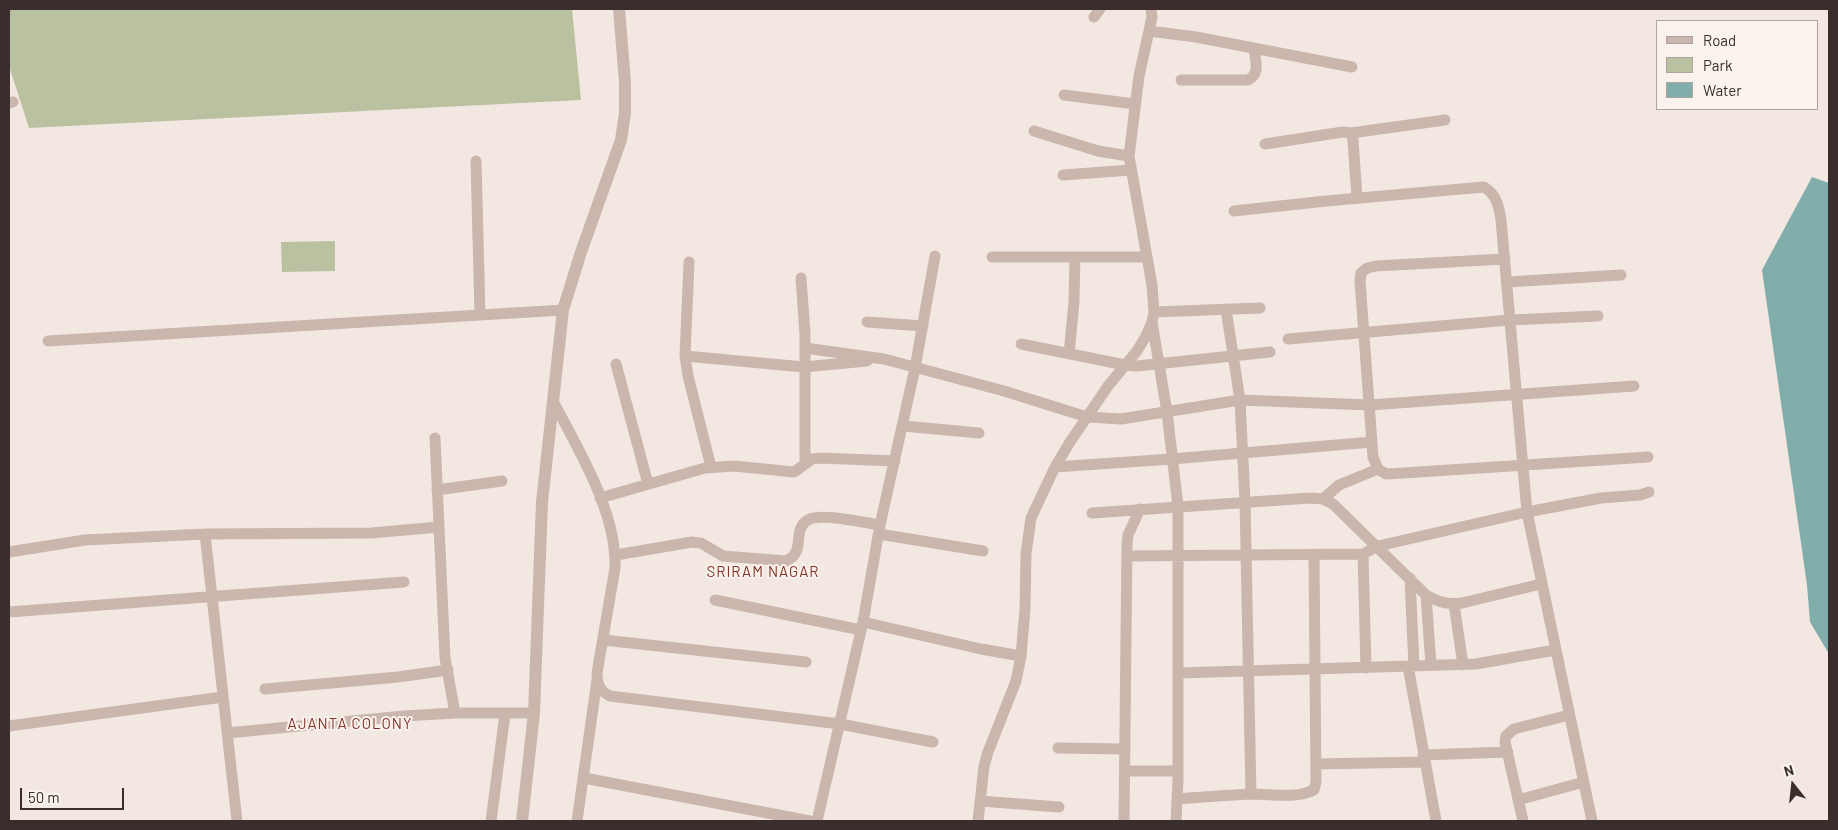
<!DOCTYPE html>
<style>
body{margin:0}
#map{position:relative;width:1838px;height:830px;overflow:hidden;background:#f2e8e1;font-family:Barlow,sans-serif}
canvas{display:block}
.frame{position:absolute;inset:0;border:10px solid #392e2b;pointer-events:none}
.legend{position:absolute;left:1656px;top:20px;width:162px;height:90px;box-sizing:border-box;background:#faf2ed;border:1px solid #ada49f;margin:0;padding:6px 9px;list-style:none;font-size:15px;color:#392e2b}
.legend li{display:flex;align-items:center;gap:10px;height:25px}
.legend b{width:25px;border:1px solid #ada49f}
.north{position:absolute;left:1768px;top:760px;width:50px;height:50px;-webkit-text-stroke:4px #faf2ed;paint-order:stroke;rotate:344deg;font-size:14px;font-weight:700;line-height:20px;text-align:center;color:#392e2b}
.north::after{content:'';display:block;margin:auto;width:18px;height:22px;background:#392e2b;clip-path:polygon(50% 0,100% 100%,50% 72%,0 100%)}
.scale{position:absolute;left:20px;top:788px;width:104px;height:22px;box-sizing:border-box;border:2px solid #392e2b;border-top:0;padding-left:6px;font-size:15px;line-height:18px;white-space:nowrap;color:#392e2b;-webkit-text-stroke:4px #faf2ed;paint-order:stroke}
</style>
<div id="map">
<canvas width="1838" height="830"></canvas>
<div class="frame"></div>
<ul class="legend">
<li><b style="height:6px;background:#cab6ad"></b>Road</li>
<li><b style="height:14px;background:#bac1a1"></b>Park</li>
<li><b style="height:14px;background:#81aeaa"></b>Water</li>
</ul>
<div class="north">N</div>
<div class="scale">50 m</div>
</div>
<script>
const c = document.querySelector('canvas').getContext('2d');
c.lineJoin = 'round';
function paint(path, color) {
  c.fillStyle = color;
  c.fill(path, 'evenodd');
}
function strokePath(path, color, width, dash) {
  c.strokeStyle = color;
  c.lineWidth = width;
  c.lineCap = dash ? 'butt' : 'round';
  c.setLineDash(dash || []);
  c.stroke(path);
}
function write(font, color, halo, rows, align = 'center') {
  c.font = font + ' Barlow,sans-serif';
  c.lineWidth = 4;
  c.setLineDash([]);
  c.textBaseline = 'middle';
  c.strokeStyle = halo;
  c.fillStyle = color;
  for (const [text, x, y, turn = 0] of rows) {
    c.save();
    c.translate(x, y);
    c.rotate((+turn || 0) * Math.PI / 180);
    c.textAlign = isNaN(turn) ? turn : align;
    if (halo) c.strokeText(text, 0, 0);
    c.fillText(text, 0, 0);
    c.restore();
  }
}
paint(new Path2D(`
 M9 9H572L581 100 29 128 9 66Z
 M335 241V271L282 272 281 242Z`), '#bac1a1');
paint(new Path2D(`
 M1812 177 1829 183V654L1810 622 1807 585 1762 270Z`), '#81aeaa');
strokePath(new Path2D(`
 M1094 17 1100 9
 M1149 31 1196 37 1352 67
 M1181 80H1248C1261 74 1255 60 1254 48
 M1064 95 1135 104
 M9 103 13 102
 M1034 131 1098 151 1129 156
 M1351 133 1445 120
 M1265 144 1343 132 1351 133 1353 140 1357 198
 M476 161 480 315
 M1063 175 1131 170
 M1234 211 1326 201 1484 187C1496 194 1499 206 1501 220L1527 512 1592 821
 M992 257H1147
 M1505 259 1376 266 1367 268 1361 273 1360 281 1373 457 1378 469 1386 474 1403 473 1648 457
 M689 262 685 356 688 376 711 467
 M801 278 805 334V464
 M1507 282 1621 275
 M1226 309 1240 400 1245 501 1251 794
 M1154 312 1260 308
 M867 322 923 326
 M1152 322 1167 412 1178 506V780L1176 821
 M1288 339 1510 320 1598 316
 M48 341 563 310
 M1021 344 1125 365 1137 366 1270 352
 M805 348 884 359 1004 391 1087 417 1121 419 1240 400 1370 405 1634 386
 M1069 354 1074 302 1075 257
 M685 356 804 367 867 361
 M616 364 648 484
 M553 401C578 449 617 512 615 568L597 673C597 684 600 691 610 696L840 724 933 742
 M903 426 979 433
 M435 438 445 658 455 713
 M1055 467 1172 459 1372 442
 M437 490 502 481
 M600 498 705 468 734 466 794 472 812 459 820 458 895 461
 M1323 499 1339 485 1378 469
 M1092 513 1310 498 1323 499 1333 504 1426 595C1438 602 1448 605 1462 603L1541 584
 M205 534 237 821
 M879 534 983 551
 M9 552 85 540 205 534 371 533 439 527
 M1363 554 1366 668
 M616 555 692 542 701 543 723 556 786 561C807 552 791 530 808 520 820 512 865 523 880 525
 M1127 556 1363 554 1378 546 1527 512 1601 498 1640 495 1649 492
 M1410 578 1414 666
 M1426 595 1431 665
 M715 600 861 630
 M1454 604 1463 665
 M9 612 404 582
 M863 622 981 649 1021 656
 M603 640 806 662
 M1408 666 1436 821
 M1178 673 1476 664 1555 650
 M265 689 398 677 448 670
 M9 726 223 697
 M227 733 404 716 455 713H534
 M1058 748 1125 749
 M1423 755 1508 752
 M1316 764 1424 762
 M1125 771H1178
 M584 778 810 821
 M1177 799C1202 797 1227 795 1252 794 1272 794 1295 799 1314 790L1316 782 1314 555
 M1518 800 1584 782
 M980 801 1059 807
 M491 821 505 714
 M577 821 597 680
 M817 821 863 622 880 525 915 368 935 256
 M978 821 984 766 988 752 1016 681 1021 656 1025 609 1026 554 1031 518 1055 467 1070 442 1108 386 1137 351 1146 336 1152 322 1154 312 1152 285 1129 156 1139 76 1152 17 1151 9
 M1124 821 1127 545 1128 535 1140 509
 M1523 821 1505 742 1506 736 1514 729 1569 715`), '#cab6ad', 11);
strokePath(new Path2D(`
 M522 821 534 713 542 502 563 310 581 252 621 140 625 113V82L619 9`), '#cab6ad', 12);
c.letterSpacing = '1px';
write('15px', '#843228', '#faf2ed', [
 ["SRIRAM NAGAR",763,572],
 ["AJANTA COLONY",350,724]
]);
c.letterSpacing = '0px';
</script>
